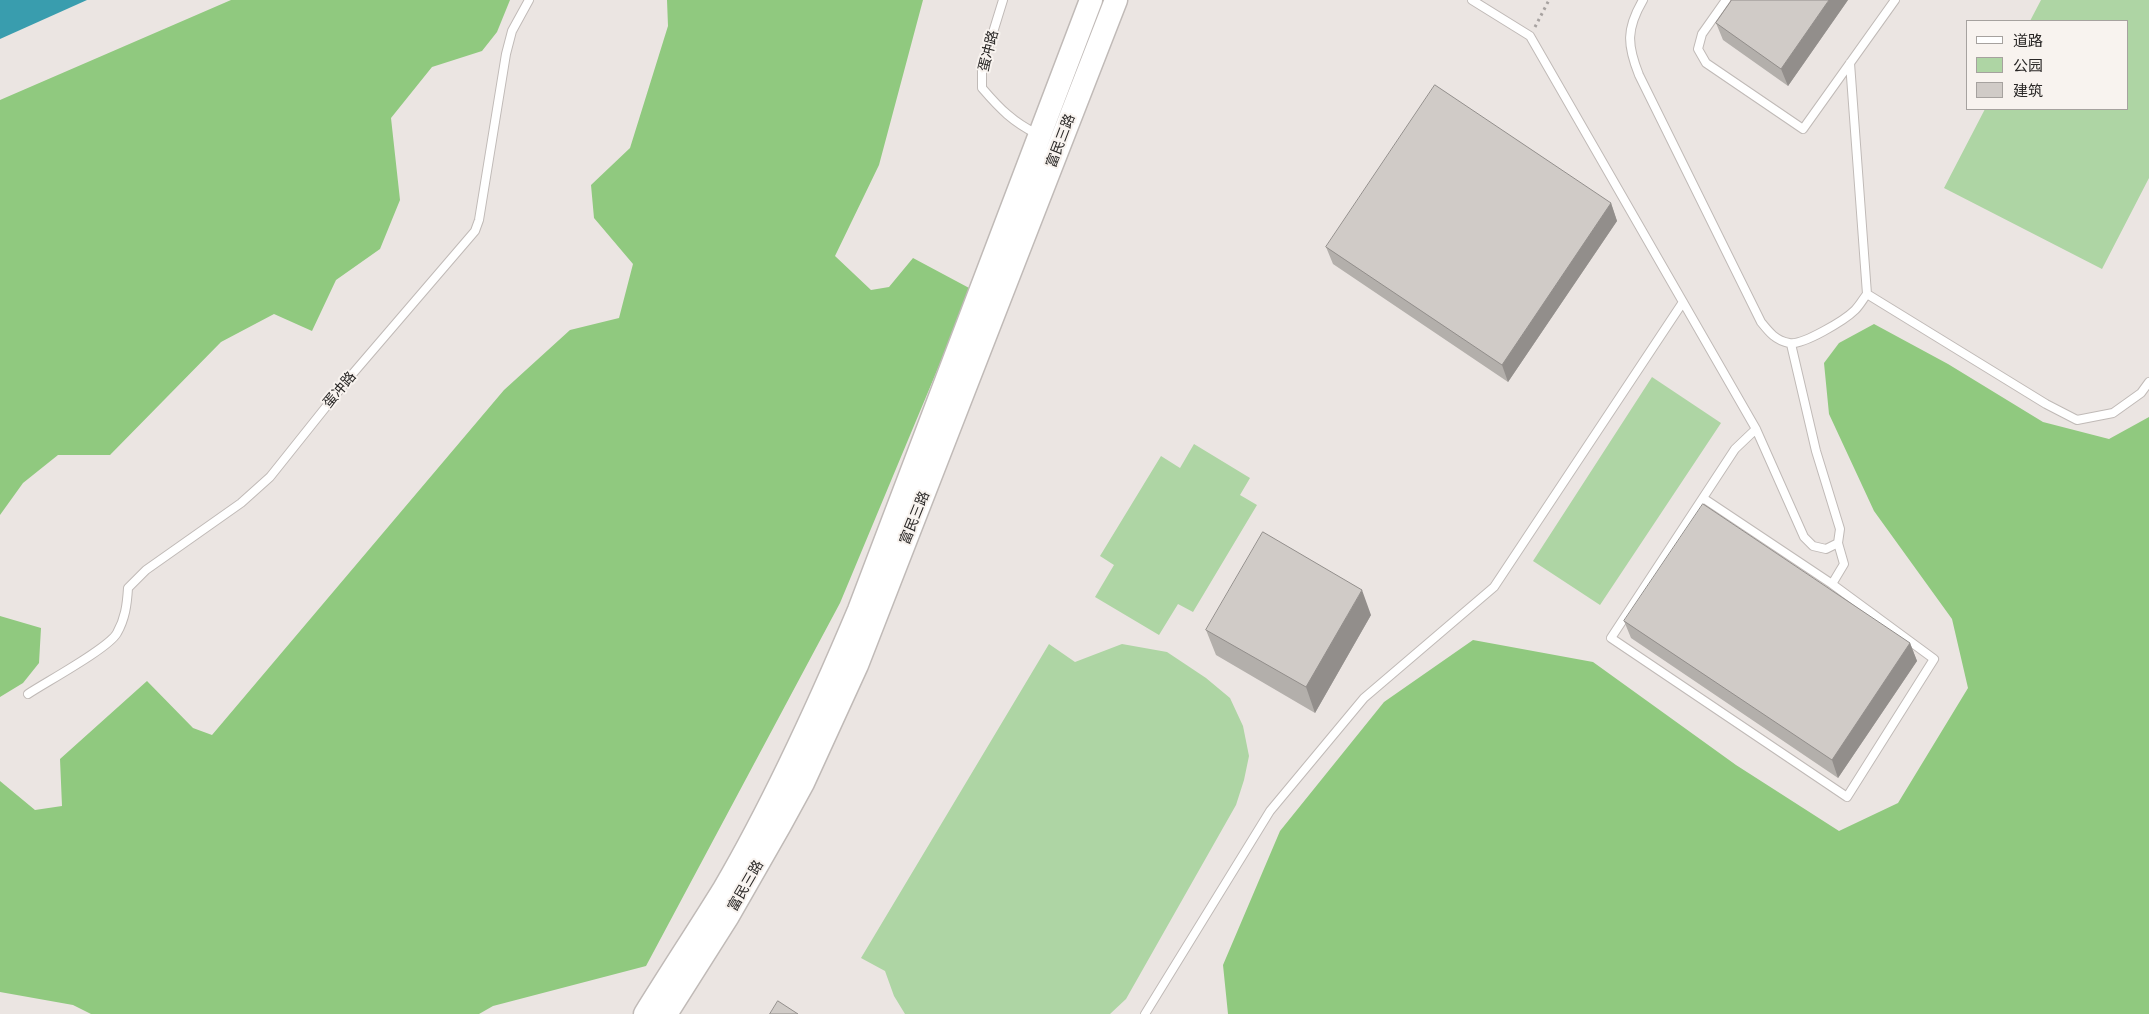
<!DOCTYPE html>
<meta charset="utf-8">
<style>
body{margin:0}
#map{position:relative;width:2149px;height:1014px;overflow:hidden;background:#ebe5e2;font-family:"Open Sans","Noto Sans SC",sans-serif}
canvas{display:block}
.legend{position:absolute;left:1966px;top:20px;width:162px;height:90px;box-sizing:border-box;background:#f8f3ef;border:1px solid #a6a29f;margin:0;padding:6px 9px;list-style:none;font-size:15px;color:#2a2827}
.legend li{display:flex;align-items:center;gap:10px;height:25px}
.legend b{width:25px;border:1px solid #a6a29f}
</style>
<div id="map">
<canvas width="2149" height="1014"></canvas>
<ul class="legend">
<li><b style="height:6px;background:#fff"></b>道路</li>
<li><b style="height:14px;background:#aed5a4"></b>公园</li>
<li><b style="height:14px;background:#d0cbc7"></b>建筑</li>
</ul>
</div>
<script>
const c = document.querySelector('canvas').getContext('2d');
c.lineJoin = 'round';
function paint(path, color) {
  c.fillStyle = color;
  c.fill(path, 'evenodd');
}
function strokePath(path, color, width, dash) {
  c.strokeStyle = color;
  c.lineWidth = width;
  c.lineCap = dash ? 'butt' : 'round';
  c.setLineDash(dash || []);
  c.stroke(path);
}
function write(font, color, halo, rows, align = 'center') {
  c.font = font + ' "Open Sans","Noto Sans SC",sans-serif';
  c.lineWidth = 4;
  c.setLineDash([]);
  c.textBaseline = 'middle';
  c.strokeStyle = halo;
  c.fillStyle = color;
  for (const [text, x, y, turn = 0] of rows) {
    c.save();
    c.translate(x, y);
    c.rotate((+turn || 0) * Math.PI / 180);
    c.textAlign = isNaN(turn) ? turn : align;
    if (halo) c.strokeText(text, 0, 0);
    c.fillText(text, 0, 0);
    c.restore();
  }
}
paint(new Path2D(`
 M2041 0H2149V178L2102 269 1944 188 1985 109H2128V21H2030Z
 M1652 377 1721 423 1600 605 1533 561Z
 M1194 444 1250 478 1240 495 1257 505 1193 612 1178 604 1159 635 1095 597 1114 565 1100 556 1161 456 1180 468Z
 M1049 644 1075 662 1122 644 1167 652 1206 678 1230 698 1243 726 1249 756 1244 780 1236 805 1126 999 1110 1014H905L894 996 885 971 861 958Z`), '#aed5a4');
paint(new Path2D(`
 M231 0H510L497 32 482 51 432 67 391 118 400 200 380 249 336 280 312 331 274 314 221 342 110 455H58L23 483 0 515V100Z
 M667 0H923L879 165 835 256 871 290 889 287 913 258 971 289 840 603 646 966 493 1006 479 1014H91L73 1005 0 992V781L35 810 62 806 60 759 147 681 193 728 212 735 504 390 570 330 619 318 633 264 594 218 591 185 630 148 668 26Z
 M1874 324 1948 364 2043 422 2109 439 2149 417V1014H1228L1223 965 1280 831 1384 702 1473 640 1593 662 1736 765 1839 831 1898 803 1968 688 1952 619 1874 511 1829 414 1824 363 1839 343Z
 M0 616 41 628 39 663 23 683 0 697Z`), '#90c97f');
paint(new Path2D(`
 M0 0H87L0 39Z`), '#399dae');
const service = new Path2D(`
 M1003 0 982 68V88C1000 109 1013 122 1037 134
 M1472 0 1530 36 1756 429 1804 537 1813 546 1826 549 1838 543 1840 529 1816 451 1791 344
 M1643 0C1626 29 1627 45 1639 75L1761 322C1769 332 1775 340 1789 343 1802 346 1845 320 1855 310 1860 305 1863 299 1867 294L1850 63
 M1726 0 1702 34 1698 49 1706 63 1803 129 1895 0
 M1867 294 2046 404 2077 420 2113 413 2141 393 2149 382
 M1703 498 1832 584 1934 659 1847 797 1611 638 1735 449 1756 429
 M1832 584 1844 564 1838 543
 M28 694C46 682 109 648 117 633 125 619 127 605 128 588L146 570 241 503 270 477 349 378 475 231 479 220 506 54 512 31 529 0
 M1145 1014 1270 811 1364 698 1494 587 1683 302`);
const secondary = new Path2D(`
 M645 1014C671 972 698 931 724 889 776 800 819 705 859 610L1091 0
 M666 1014 728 916 780 825 803 783 857 665 1116 0`);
strokePath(service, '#c0bab7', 10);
strokePath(secondary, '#c0bab7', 25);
strokePath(new Path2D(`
 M1535 27 1549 0`), '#a7a2a0', 3, [2.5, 4]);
strokePath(service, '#fff', 8);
strokePath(secondary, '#fff', 22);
paint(new Path2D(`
 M1848 0 1788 86 1723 40 1716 23Z
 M1611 203 1617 221 1508 382 1333 264 1326 247Z
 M1371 615 1315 713 1216 655 1206 630Z
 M1624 621 1910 643 1917 661 1838 778 1631 638Z`), '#b3afab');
paint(new Path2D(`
 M1829 0H1848L1788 86 1781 69Z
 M1611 203 1617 221 1508 382 1502 365Z
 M1362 590 1371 615 1315 713 1306 687Z
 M1910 643 1917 661 1838 778 1832 760Z`), '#928e8b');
const building = new Path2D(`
 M1732 0H1829L1781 69 1716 23Z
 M1435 85 1611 203 1502 365 1326 247Z
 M1703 504 1910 643 1832 760 1624 621Z
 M1263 532 1362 590 1306 687 1206 630Z
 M778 1001 798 1014H770Z`);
paint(building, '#d0cbc7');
strokePath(building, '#928e8b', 1);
write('14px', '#2a2827', '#f8f3ef', [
 ["蛋冲路",989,51,-76],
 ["富民三路",1061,141,-69],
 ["蛋冲路",340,390,-50],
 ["富民三路",915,518,-68],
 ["富民三路",746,886,-60]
]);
</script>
